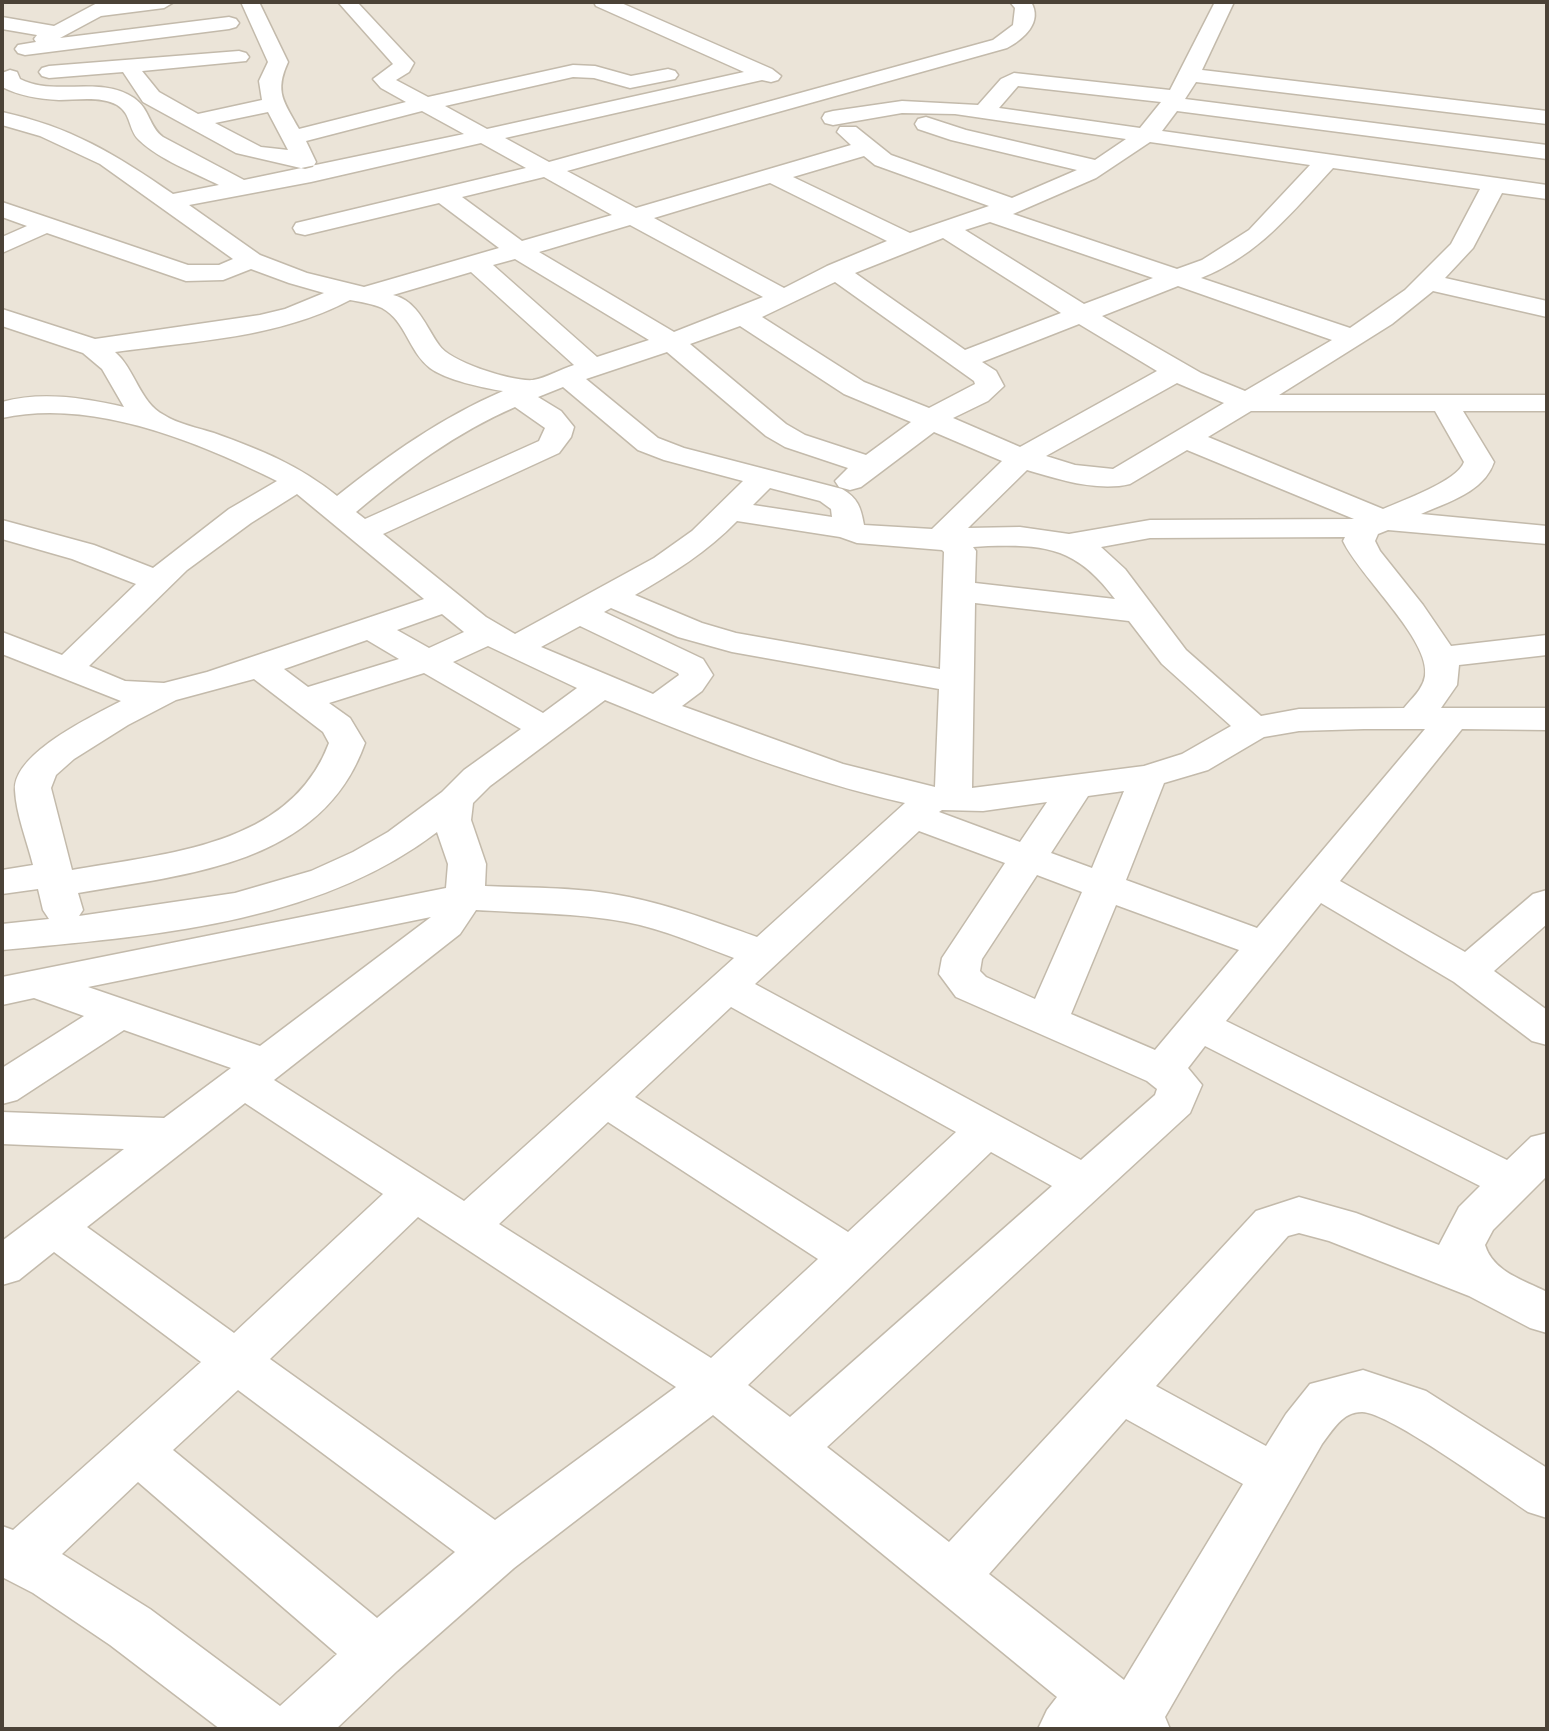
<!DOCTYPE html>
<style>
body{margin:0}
#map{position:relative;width:1549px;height:1731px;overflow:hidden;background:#f6f2ea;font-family:Signika,sans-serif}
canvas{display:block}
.frame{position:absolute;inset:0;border:4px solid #4b4237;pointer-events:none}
</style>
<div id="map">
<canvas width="1549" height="1731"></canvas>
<div class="frame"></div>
</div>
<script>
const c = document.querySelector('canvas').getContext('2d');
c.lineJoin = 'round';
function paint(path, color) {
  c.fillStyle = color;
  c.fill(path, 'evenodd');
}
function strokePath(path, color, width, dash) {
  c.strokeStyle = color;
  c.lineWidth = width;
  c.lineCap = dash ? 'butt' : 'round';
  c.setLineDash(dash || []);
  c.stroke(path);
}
paint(new Path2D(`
 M2 2H1547V1729H2Z`), '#ebe4d8');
const street = new Path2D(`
 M99 2H174L164 8 101 16 60 38 229 17 236 19 239 23 236 27 229 29 25 55 18 53 15 49 18 45 36 42 34 39 37 35 2 29V17L54 26Z
 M241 2H259L288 62C274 92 284 102 299 129L406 102 381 88 373 79 393 64 338 2H357L414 63 409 72 396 80 428 97 573 65 595 66 631 76 668 69 675 71 678 75 675 79 630 88 594 78 573 77 445 106 487 129 744 72 596 6 594 2H619L772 69 781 76 778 80 771 82 762 80 505 138 549 162 993 40 1013 25 1015 8 1010 2H1031C1043 22 1024 39 1007 48L567 171 636 208 851 145 837 132 840 127H856L891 155 1012 198 1077 170 951 140 918 129 915 124 918 119 926 117 966 130 1095 160 1126 139 955 114 902 113 833 125 825 123 822 118 825 113 833 111 902 101 978 105 1001 79 1014 73 1170 90 1215 2H1234L1202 70 1547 111V124L1196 82 1185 99 1547 145V159L1177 111 1162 131 1547 185V199L1502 193 1473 248 1445 278 1547 301V317L1433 291 1392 324 1279 395H1547V411H1463L1494 462C1484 492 1448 502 1421 514L1547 526V544L1388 530 1378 534 1375 541 1380 551 1423 605 1451 646 1547 635V655L1459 665 1457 685 1441 708H1547V730L1462 729 1340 881 1465 952 1533 894 1547 890V924L1494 971 1547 1010V1045L1532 1041 1454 982 1321 903 1226 1021 1507 1160 1531 1137 1547 1133V1176L1493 1230 1485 1245C1493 1272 1524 1280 1547 1292V1333L1530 1328 1469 1296 1329 1241 1299 1233 1288 1236 1156 1386 1266 1446 1286 1414 1310 1384 1363 1370 1426 1391 1547 1468V1518L1528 1512C1500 1493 1389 1412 1362 1412 1342 1412 1333 1430 1322 1444L1165 1717 1170 1729H1038L1047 1710 1057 1697 713 1415 514 1568 397 1671 336 1729H220L110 1645 33 1593 2 1577V1526L13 1530 201 1362 54 1252 19 1280 2 1285V1241L124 1149 2 1144V1112L164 1118 231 1068 124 1030 17 1100 2 1104V1068L84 1016 34 998 2 1005V977L446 888 448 864 437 832C315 925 149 936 2 950V924L49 919 43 910 38 889 2 894V870L33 865C27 841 16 814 15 790 13 753 93 716 121 701L2 654V632L62 655 136 584 72 559 2 539V520L94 545 153 568 229 509 277 481C197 441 91 398 2 418V402C43 391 83 398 124 407L102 369 83 353 2 326V309L95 339 260 315 285 309 324 293 289 283 251 269 223 280 186 281 47 233 2 253V237L27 226 2 217V202L188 265H219L233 259 100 164 40 136 2 125V112C71 127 115 154 173 194L219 185C193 172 160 160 139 140 128 130 132 114 117 105 101 96 77 100 59 100 38 99 20 96 2 87V73L10 70 17 72 20 79C55 97 101 75 134 98 150 109 149 127 163 137L244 180 464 134 422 111 306 141 316 162 313 167 305 169 236 153 143 102 123 72 49 78 42 76 39 72 42 68 49 66 239 51 246 53 249 57 246 61 142 71 159 92 198 114 262 100 259 81 268 62ZM1018 86 1161 102 1140 128 999 108ZM268 112 288 150 261 147 215 123ZM1150 142 1310 165 1249 230 1202 260 1177 269 1013 214 1096 178ZM481 143 526 168 296 223 293 228 296 233 305 235 439 203 499 248 364 287 307 273 260 255 189 205 311 182ZM864 156 875 165 989 206 910 233 793 177ZM1333 168 1480 189 1451 244 1405 290 1350 328 1201 278C1259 255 1292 212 1333 168ZM544 177 612 215 522 241 462 197ZM770 183 887 241 827 266 784 288 654 218ZM990 222 1153 278 1084 304 965 230ZM630 225 763 297 674 332 539 252ZM943 238 1061 313 965 350 855 273ZM515 259 649 340 597 357 493 265ZM471 272 574 365C561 369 546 378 533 380 513 382 450 362 439 345 426 327 418 301 393 295ZM835 282 974 381 975 384 929 408 864 382 762 317ZM1178 286 1332 340 1245 391 1201 373 1102 316ZM350 300C361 302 373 304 382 308 406 321 409 352 430 368 446 380 483 388 503 391 441 418 390 454 337 496 299 465 261 450 214 433 198 428 178 424 164 415 140 403 135 369 115 352 194 341 279 338 350 300ZM1079 324 1157 371 1020 447 953 418 988 401 1004 386 996 371 982 362ZM740 326 844 394 911 422 866 455 805 435 786 424 690 344ZM667 352 766 436 785 447 848 468 835 481 839 487 850 490 861 487 934 432 1002 461 932 529 864 525C861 508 858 498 842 489L684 448 658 438 586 379ZM1177 383 1224 403 1113 469 1075 465 1046 456ZM563 387 638 450 664 460 743 481 692 531 654 558 515 634 486 617 383 534 559 453 571 437 574 427 561 411 538 397ZM515 407 545 428 539 441 365 519 356 512C406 470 455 433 515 407ZM1251 411H1435L1464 462C1458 481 1403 500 1383 509L1208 437ZM1187 450 1354 519 1150 520 1069 534 1020 527 968 528 1027 470C1058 479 1097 492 1130 484ZM770 488 820 501 831 509 832 517 753 505ZM297 494 424 599 207 672 164 683 125 681 89 666 187 570 251 523ZM737 521 840 537 857 543 942 550 944 552 940 669 736 633 702 623 635 595C673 573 707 552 737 521ZM1345 537 1343 541C1359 576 1431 640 1425 676 1423 689 1412 698 1404 708L1299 709 1261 716 1186 650 1125 569 1101 547 1150 538ZM988 546C1048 544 1078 549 1115 599L975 583 976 551 973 547ZM975 603 1129 621 1162 664 1231 726 1182 754 1144 766 972 788ZM611 608 678 637 732 652 939 689 935 787 843 764 682 706 702 691 713 675 703 659 604 612ZM442 614 464 632 429 648 397 630ZM580 626 678 673 679 675 653 694 541 647ZM367 640 399 659 308 687 284 669ZM488 646 577 688 543 713 453 662ZM424 673 521 729 464 770 442 792 388 832 353 852 311 871 235 893 79 916 83 910 78 893C187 874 322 865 365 743L350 718 329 703ZM254 679 323 732 329 743C290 847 166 853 72 870L51 788 56 775 74 759 128 725 176 700ZM605 700C703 740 802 780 905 803L757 937C715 922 673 906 629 897 582 887 533 888 485 886L486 864 471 820 473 803 490 786ZM1364 729H1425L1257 928 1126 880 1164 783 1208 770 1264 737 1299 731ZM1124 791 1092 868 1051 853 1088 796ZM1047 802 1020 842 939 812 942 810 983 811ZM919 831 1005 863 942 958 939 974 956 997 1147 1081 1157 1089 1155 1095 1081 1160 755 984ZM1037 875 1082 892 1035 999 986 977 980 971 982 959ZM1116 905 1239 950 1155 1050 1071 1014ZM476 910C526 913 577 913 626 922 663 929 699 945 734 958L464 1201 274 1080 460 934ZM431 917 260 1046 88 987ZM731 1007 956 1132 848 1232 635 1097ZM1205 1046 1480 1186 1459 1207 1439 1245 1356 1213 1299 1197 1256 1211 949 1542 827 1447 1190 1113 1202 1085 1188 1068ZM245 1103 383 1194 234 1333 87 1227ZM608 1122 818 1259 711 1358 499 1224ZM991 1152 1052 1186 790 1417 748 1385ZM418 1217 676 1387 495 1520 270 1359ZM238 1390 455 1552 377 1618 173 1450ZM1126 1419 1243 1484 1124 1680 989 1574ZM138 1482 337 1654 280 1706 150 1609 62 1554Z`);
strokePath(street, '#c3baab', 3);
paint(street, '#fff');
</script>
